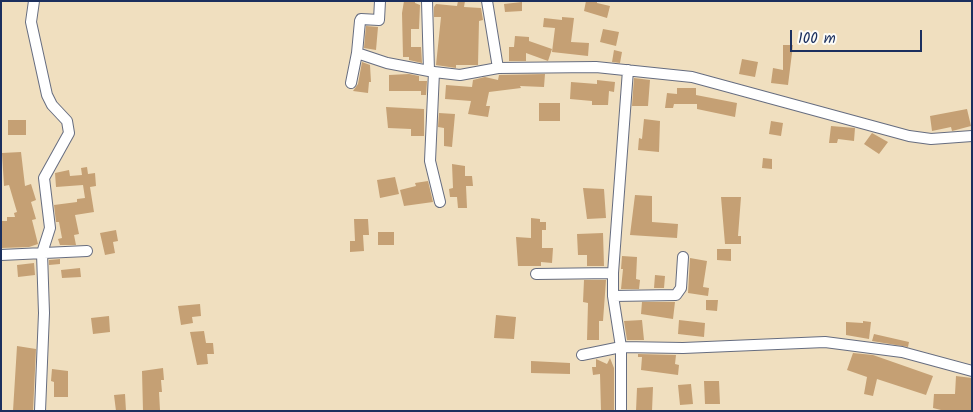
<!DOCTYPE html>
<style>
body{margin:0}
#map{position:relative;width:973px;height:412px;overflow:hidden;background:#f0dfbf;font-family:Kalam,sans-serif}
canvas{display:block}
.frame{position:absolute;inset:0;border:2px solid #1b2f5e;pointer-events:none}
.scale{position:absolute;left:790px;top:30px;width:132px;height:22px;box-sizing:border-box;border:2px solid #1b2f5e;border-top:0;padding-left:6px;font-size:15px;line-height:18px;white-space:nowrap;color:#1b2f5e;-webkit-text-stroke:4px #fdfcf7;paint-order:stroke}
</style>
<div id="map">
<canvas width="973" height="412"></canvas>
<div class="frame"></div>
<div class="scale">100 m</div>
</div>
<script>
const c = document.querySelector('canvas').getContext('2d');
c.lineJoin = 'round';
function paint(path, color) {
  c.fillStyle = color;
  c.fill(path, 'evenodd');
}
function strokePath(path, color, width, dash) {
  c.strokeStyle = color;
  c.lineWidth = width;
  c.lineCap = dash ? 'butt' : 'round';
  c.setLineDash(dash || []);
  c.stroke(path);
}
paint(new Path2D(`
 M404 1H415V3L420 5 419 29H411V47H421L422 63 409 60V57H403L402 13Z
 M458 1H465L464 7 481 8 483 20 479 21 478 65H456V68L436 65 441 17H434V7L436 4 457 6Z
 M586 1H597V3L610 6 607 18 584 11Z
 M522 2V11L505 12 504 4Z
 M562 17 574 18 571 42 589 43 588 56 552 52 555 28 543 27 544 18 562 20Z
 M366 26 378 27 376 50 364 48Z
 M603 29 619 32 616 46 600 42Z
 M515 36 529 37V41L552 49 548 61 526 53V61H509V47H514Z
 M783 45H793L788 85 771 83 773 68 783 70Z
 M614 50 622 52 620 63 612 62Z
 M742 59 758 62 755 77 739 74Z
 M362 62 370 65 371 82H369L368 93 353 91 358 84Z
 M409 74 419 76V81H427L426 95H421V91H389V75Z
 M545 74 544 87 520 86 521 88 489 92 486 106H490L488 117 468 114 471 101 445 99 446 85 472 87 473 80 485 77 498 80 499 75Z
 M634 78 650 80 648 106H632Z
 M597 80 615 82 614 92 609 91 608 105H592V101L570 99 571 82 597 84Z
 M677 88H696V95L737 103 735 117 697 109V104H674L673 108H665L667 93 677 94Z
 M539 103H560V121H539Z
 M386 107 424 109V136H411V129L388 128Z
 M967 109 971 126 956 130 952 131 951 127 932 131 930 116Z
 M439 113 455 114 452 147 444 146V128L438 127Z
 M644 119 660 121 659 152 638 150 639 138 642 139Z
 M8 120H26V135H8Z
 M771 121 783 123 781 136 769 134Z
 M831 126 855 128 854 141 838 139 837 143H829Z
 M872 133 888 142 879 154 864 144Z
 M21 152 25 186 31 184 36 200 31 202 36 219 32 220 38 244 29 247 1 248V221H7V217H15L14 213 17 212 9 185 4 186 2 153Z
 M763 158 772 159V169L762 168Z
 M452 164 465 166V176H472L473 186H466L467 208H458L457 197H450L449 189 453 188Z
 M87 167 88 174 95 173 96 186 90 187 94 212 75 215 79 234 74 235 76 245H60L58 239 62 238 59 222H56L54 205 77 202V199L85 198 83 185 56 187 55 173 69 170 70 176 82 175 81 168Z
 M395 177 399 194 380 198 377 180Z
 M428 181 433 202 404 206 400 190 416 186 415 183Z
 M583 188 604 189 606 218 587 219Z
 M635 195 652 196V222L678 224 677 238 630 235Z
 M721 197H741L738 236H741V244H725Z
 M531 218 540 219V222H546V230H542V248H553L552 263 541 262V266H518L516 237 531 238Z
 M354 219H368L369 235H363L364 251 350 252V241H355Z
 M116 230 118 241 113 242 115 253 105 255 100 233Z
 M378 232H394V245H378Z
 M603 233 604 266H587V255H578L577 234Z
 M717 249H731V261L717 260Z
 M622 256 637 257 636 279 640 280 639 289H621L623 269H621Z
 M690 258 707 261 703 287 709 288 708 296 688 293Z
 M60 259V264L49 265V260Z
 M34 263 35 275 18 277 17 265Z
 M80 268 81 277 62 278 61 270Z
 M655 275 665 276 664 288H654Z
 M584 280H606L603 321H599V340H587L588 303 583 302Z
 M706 300H718L717 311 706 310Z
 M642 302H675L673 319 641 314Z
 M200 304 201 316 192 317 193 323 181 325 178 306Z
 M496 315 516 317 514 339 494 338Z
 M109 316 110 332 93 334 91 318Z
 M642 320 644 340H627L624 321Z
 M679 320 705 323 704 337 678 334Z
 M863 321 871 322 869 339 846 335V322L863 323Z
 M204 331 206 343H213L214 354H207L208 364 197 365 190 332Z
 M874 334 909 342 908 347 872 341Z
 M17 346 36 349 33 411H13Z
 M853 353 873 355 933 376 926 395 877 379 873 396 864 394 867 377 847 370Z
 M638 354 676 355 675 364 679 365 678 375 641 370 642 357H638Z
 M610 358 614 368V411H601L600 374 593 375 592 367H596V359L607 364Z
 M531 361 570 363V374L531 373Z
 M163 368 164 380H161L162 392H159L160 410 143 411 142 371Z
 M52 369 68 371V397H54V382L51 381Z
 M956 376 972 378V411H945L933 408 934 394H955Z
 M704 381H719L720 404H705Z
 M691 384 693 404 680 405 678 385Z
 M653 387 652 411H636L637 388Z
 M125 394 126 411H116L114 395Z`), '#c5a074');
const street = new Path2D(`
 M34 1 31 22 47 95 52 105 67 121 69 133 44 178 50 228 42 253 44 313 40 411
 M427 1 429 71 434 72 430 161 440 202
 M487 1 498 68
 M357 53 387 63 429 71
 M434 72 460 75 498 68 596 67 692 77 909 136 931 139 972 136
 M351 83 357 53 360 21 361 19 379 20 380 1
 M1 255 87 251
 M536 274 613 273
 M613 296 676 295 681 288 683 257
 M582 355 621 347 683 348 825 342 902 352 972 371
 M621 411V347L613 296V273L628 70`);
strokePath(street, '#666d80', 12);
strokePath(street, '#fff', 10);
</script>
